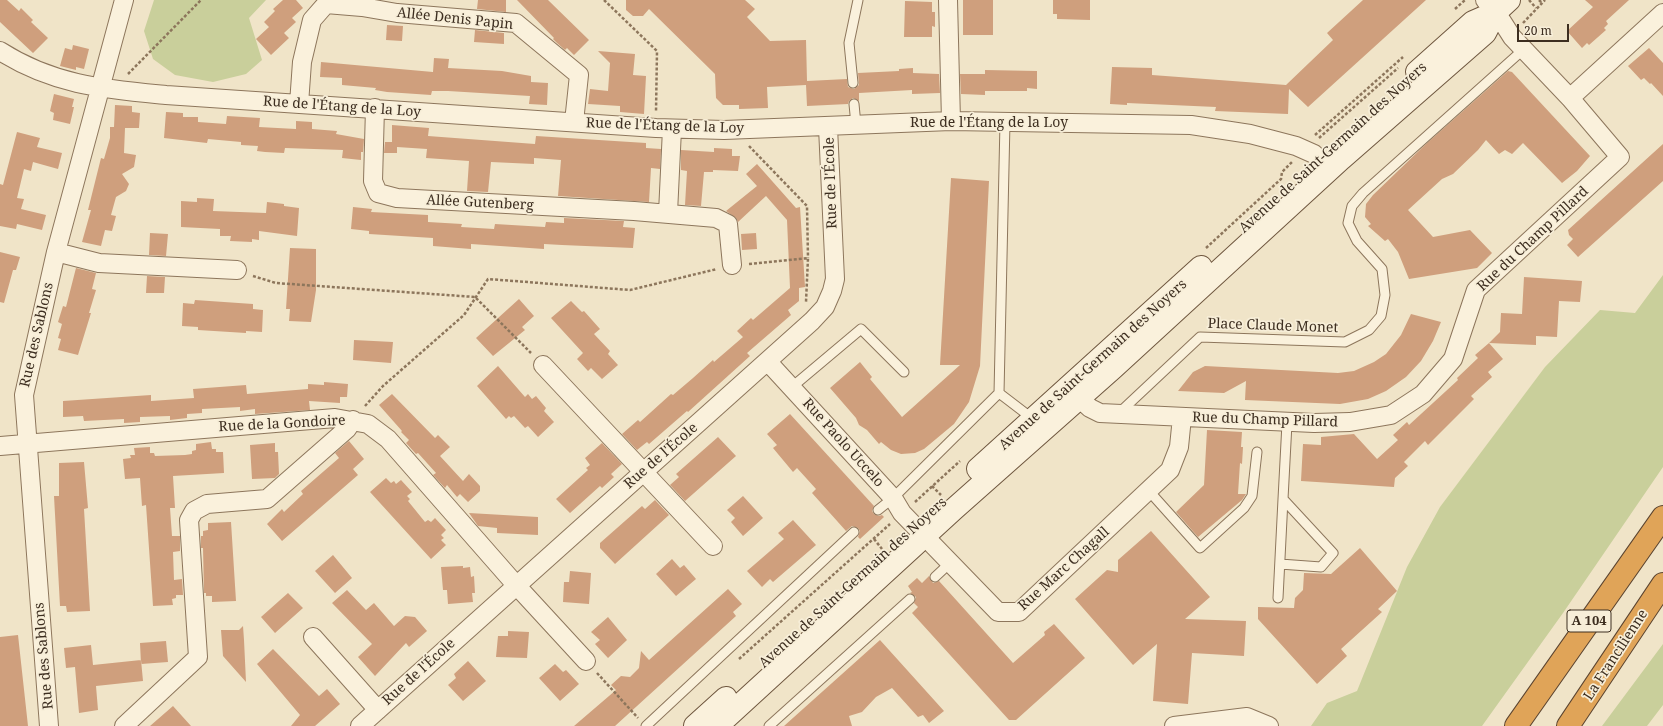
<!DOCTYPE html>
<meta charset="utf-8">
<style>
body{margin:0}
#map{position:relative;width:1663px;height:726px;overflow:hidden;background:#f0e4c8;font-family:"Noto Serif",serif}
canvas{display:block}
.scale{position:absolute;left:1517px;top:24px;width:52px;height:18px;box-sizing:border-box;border:2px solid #3d2e20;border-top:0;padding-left:5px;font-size:12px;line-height:14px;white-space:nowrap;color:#3d2e20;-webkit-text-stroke:3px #f7eed8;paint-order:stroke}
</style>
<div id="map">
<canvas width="1663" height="726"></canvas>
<div class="scale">20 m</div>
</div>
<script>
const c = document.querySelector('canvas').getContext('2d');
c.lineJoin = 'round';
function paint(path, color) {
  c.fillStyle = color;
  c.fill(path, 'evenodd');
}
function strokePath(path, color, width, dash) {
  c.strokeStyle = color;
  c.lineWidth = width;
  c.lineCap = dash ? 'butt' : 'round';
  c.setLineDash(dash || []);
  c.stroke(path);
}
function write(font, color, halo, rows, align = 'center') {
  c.font = font + ' "Noto Serif",serif';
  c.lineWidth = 3.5;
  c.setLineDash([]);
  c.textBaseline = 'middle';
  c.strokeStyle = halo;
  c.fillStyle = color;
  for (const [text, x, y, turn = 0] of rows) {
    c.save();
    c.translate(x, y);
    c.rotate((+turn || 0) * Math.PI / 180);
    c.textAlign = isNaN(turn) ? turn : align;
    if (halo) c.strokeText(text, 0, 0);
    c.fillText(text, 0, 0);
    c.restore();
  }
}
paint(new Path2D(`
 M154 0H266L249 18 262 60 246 74 213 82 175 75 153 59 144 31Z
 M1663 275V467L1563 613 1482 726H1311L1327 703 1357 691 1407 567 1440 507 1545 367 1600 310 1635 313Z
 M1663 644V705L1647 726H1602Z`), '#c9cf9b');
paint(new Path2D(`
 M0 0H7L19 11 21 8 33 20 31 22 48 38 33 53 0 22Z
 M283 0H296L303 8 292 18 296 22 284 33 289 38 271 55 256 39 269 27 264 22 275 11 273 9Z
 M478 0H506V12L477 9Z
 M517 0H548L589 40 574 55 567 48 565 50 557 43 553 39 554 38Z
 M626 0H745L755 9 747 17 770 41 806 40 807 81 847 79 848 87 854 89 859 85 858 73 899 71V69L913 68V73L939 74 940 93 912 94V90L859 93V101L853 98 849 101 848 104 807 106 806 85 767 87 768 108 739 109V105H723L716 98 715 74 649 9 643 16H633L626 10Z
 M963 0H993V35H963Z
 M1053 0H1090V20L1057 19V14H1053Z
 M1363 0H1426L1308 107 1289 89 1288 114 1215 111 1216 107 1127 103V105L1110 104 1112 67 1152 68V75L1286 85 1333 40 1327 33Z
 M1585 0H1629L1606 21 1608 24 1604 28 1606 30 1589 45 1587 43 1582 48 1567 31 1593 7Z
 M905 1 932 2V12H935V27L932 26V37H904Z
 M387 25 403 26 402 41 386 40Z
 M475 30 504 33V44L474 42Z
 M73 45 89 49 84 69 76 67V70L60 66 65 48 72 50Z
 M1649 48 1663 63V96L1651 83 1650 84 1644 78 1641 80 1628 66Z
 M598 51 635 54 633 75 646 76 644 114 620 112V106L588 104 590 89 608 91 610 63Z
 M434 58 449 59 448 68 502 71 531 76V82L548 83 547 105 529 104 530 96 448 91H432L431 95 387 92 375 90 376 88 342 85V78L320 77 321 62 433 72Z
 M985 70 1037 71V89L1027 88V91H985V95L961 94 960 74H985Z
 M1508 71 1512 72 1590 156 1577 171 1562 183 1523 143 1512 154 1505 150 1499 154 1486 140 1478 150 1453 174 1442 179 1408 210 1433 237 1470 230 1492 253 1477 268 1409 279 1398 252 1388 239 1385 241 1368 226 1371 224 1365 217 1366 204 1373 195 1426 144Z
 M54 94 74 99 72 107H74L70 124 53 120 54 113 50 111Z
 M115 105 132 106V112L140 113 139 128H125L124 153 136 155 134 167 122 174 129 184 126 191 116 197 111 215 116 216 112 231 105 230 101 246 82 242 91 210H88L101 158 104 159 110 138V127H114Z
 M166 112 183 113V117H198V122L226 124 227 116 260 118 259 127 296 129V121L312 122V129L337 131 336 134 364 139 363 152H361V160L342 158 343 150 285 148 284 153 265 152 257 151 258 146 241 145V142L208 139 207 143 164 138Z
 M392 125 429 128 428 136 535 144 536 136 646 143V148L661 149 660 169 651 168 649 202 558 196 561 160 534 158V164L491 162 488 192 467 191 469 161 426 158 427 149 397 147V153H384L385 142H392Z
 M17 132 40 138 37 147 62 153 58 169 33 162 31 171 24 169 17 198 24 199 21 209 46 215 42 230 17 224 16 229 0 226V184L3 185Z
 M1663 144V181L1578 257 1567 245 1573 239 1569 235 1568 230Z
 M714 148 732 149V156H740L738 171 713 170V172H704L701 206 685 205 687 171 681 170V150L714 152Z
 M757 164 796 208 800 207 805 287 799 288V301L788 310 791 315 747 353 750 356 688 412 687 411 649 444 647 442 637 450 622 434 638 420 640 422 671 394 673 395 693 378 713 360 714 362 743 337 737 331 751 318 753 320 790 288 787 220 766 196 738 222 736 218 726 211 757 186 746 174Z
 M951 178 989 181 980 366 969 402 954 424 924 449 915 453 901 454 891 450 881 442 879 444 867 430 859 425 856 418 830 388 860 362 872 377 870 379 902 417 960 365H940Z
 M197 198 214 199 213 211 266 213 267 202 284 204V206L299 208 297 236 259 231V240L252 239V242L230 241 231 236H220V229L181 227V201L197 202Z
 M353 207 372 209 371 212 428 215V222L462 224 461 227 494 229 495 224 545 227 546 222 564 223V218L624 221 623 227 635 228 633 248 562 245 544 244V249L471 244V249L433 246V238L369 234V231L351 229Z
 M150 233 168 234 166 256 149 255Z
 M756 233 757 249 742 250 741 234Z
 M290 248 316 249V290L311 322 289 321 290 309H286Z
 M0 252 20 257 16 270H13L4 303 0 302Z
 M76 268 96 273 92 289 96 290 89 313H91L78 355 58 350 61 339 58 338 62 324 58 322 63 306 66 307Z
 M147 276 165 277 164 293H146Z
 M1524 277 1582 281 1580 302 1559 301 1557 337 1536 336V345L1489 343 1500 332 1501 313 1522 314Z
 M519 299 534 316 522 327 525 330 493 356 476 338Z
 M195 300 253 304V309L263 310 262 332 246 331V333L198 330V327L182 326 183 303 194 304Z
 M571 301 582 312 584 311 600 329 594 334 610 351 608 354 618 365 602 379 591 368 588 371 577 359 583 353 551 318Z
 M1411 314 1441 322 1433 341 1421 361 1406 377 1386 391 1368 399 1340 404 1245 400 1246 381 1224 393 1178 391 1193 372 1205 366 1338 373 1354 371 1374 362 1386 354 1401 335Z
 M354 340 393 342 391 363 353 360Z
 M1489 343 1503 359 1488 372 1492 377 1471 396 1474 399 1428 445 1425 441 1404 462 1408 466 1395 478 1394 487 1301 481 1303 444 1321 445V437L1354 434 1377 459 1398 440 1393 435 1407 422 1409 425 1458 380 1457 378 1478 358 1475 355Z
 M498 366 525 397 528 394 532 399 536 396 546 408 544 411 554 422 538 437 528 426 525 428 514 416 511 418 509 416 506 419 477 386Z
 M324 382 348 384 347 397H340V403L309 401 310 410 255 414V409L240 411V407L202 409V413L187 414V418L170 420V416L140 417V422L124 423V419L84 421 83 416 63 417V401L151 395V401L194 398 193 389 246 385 247 394 308 389V393V384L324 385Z
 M392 394 435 438 438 435 450 447 440 456 463 481 469 474 480 486V491L468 502 460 494 457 497 447 485 445 488 433 475 436 473 418 453 416 454 406 443 409 440 401 432 402 431 379 405Z
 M790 414 874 506 872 511 874 514 879 516 882 515 884 517 860 539 858 537 860 531 858 528 852 526 846 531 812 493 816 489 797 468 793 472 773 448 777 445 767 434Z
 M1207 430 1242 432 1241 447H1243L1242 464 1240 463 1238 494H1246L1242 500 1198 537 1176 512 1204 485Z
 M718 437 736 456 685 501 670 485 679 477 676 474Z
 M349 441 364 459 353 469 358 475 282 541 267 524 282 509 284 512 303 494 301 491 339 458 335 453Z
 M211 442 212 449H216V452H223L224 473 173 476 175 508H170L172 536H180V551L173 552 174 580 182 579 183 595H176V598L172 599 173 605 153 606 146 505 142 506 140 478 125 479 123 459 131 458 130 455H135L134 448 150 447V453H154L155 456 185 455 192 454V451L196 450V444Z
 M275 443V452H278L279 474 275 478 252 479 250 445Z
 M602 443 622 464 611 474 614 477 602 488 600 486 570 513 556 499 588 470 586 468 590 465 585 458Z
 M84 462 88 508 84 509 90 611 67 612 66 606H60L54 496H59V463Z
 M386 478 391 483 394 481 396 484 401 480 412 492 407 496 410 499 408 501 425 522 428 520 431 522 435 518 446 530 441 535 444 538 441 540 446 545 431 559 370 492Z
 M743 496 763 518 743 536 731 522 735 518 727 510Z
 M655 500 669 515 615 564 600 548V543L642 506 645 509Z
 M469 513 538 517V535L497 533V528L478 526Z
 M793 520 816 545 773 582 770 579 762 587 747 571 784 539 778 533Z
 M231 522 236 601 212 602V596H206V593H204L203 548H201V536H203V531L208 530V523Z
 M1151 531 1210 597 1185 619 1246 621 1244 656 1192 653 1188 704 1153 701 1157 644 1133 665 1075 599 1107 570 1118 572V560Z
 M1360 548 1397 591 1378 609 1382 612 1341 649 1347 656 1317 684 1258 619V607L1294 608 1295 598 1303 590 1304 573 1331 574Z
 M333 555 352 578 335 593 315 571Z
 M672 559 680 568 684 565 696 579 676 596 656 574Z
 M463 566V568L470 567 471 577 474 576 475 593H472L473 602 448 604 447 590H443L441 567Z
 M570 571 591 573 589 604 563 602 564 582H569Z
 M929 576 933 583 939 581 1013 663 1045 635 1044 632 1054 624 1085 658 1016 720H1009L912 613 918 607 914 603 916 597 910 593 912 592 908 586 917 578 922 583Z
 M728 589 742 604 733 612 736 616 615 726H574L616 690 611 685 621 676 630 677 639 668 641 651 649 660Z
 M347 590 366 610 374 603 394 626 405 616 415 617 427 631 409 647 406 643 375 676 358 657 372 644 332 603Z
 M288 593 303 608 275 633 261 617Z
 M608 617 627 640 608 658 595 644 600 640 591 632Z
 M243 626 244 640 246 682 223 656 221 630H239Z
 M508 631 529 632 527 658 496 657 498 636H508Z
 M18 635 28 726H0V637Z
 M880 640 944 711 929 723 923 715 918 717 892 688 876 697 862 712 849 716 852 726H784Z
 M166 641 168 662 141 664 140 643Z
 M91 645 93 665 141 660 143 681 96 686 98 710 79 713 75 667 66 668 64 648Z
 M273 649 319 696 327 689 340 704 315 726H291L300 715 257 664Z
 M468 661 486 681 463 701 448 685 456 678 454 674Z
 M555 664 563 672 566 670 579 684 560 701 539 678Z
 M173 706 191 726H150Z`), '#cf9f7d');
const lane = new Path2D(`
 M853 83 849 43 858 0
 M854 104 856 125
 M792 387 861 329 904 372
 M999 393 1033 419
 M1119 413 1200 337 1345 342 1369 330 1381 316 1385 295 1382 269 1357 241 1348 223 1352 206 1363 193 1524 49
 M1149 491 1200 548 1244 508 1252 496 1257 452
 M878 510 893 498 999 393 1005 122
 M1280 564 1321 567 1333 553 1283 499 1287 423
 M935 577 950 563
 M1278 598 1283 499
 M646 726 854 532
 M769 726 910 599`);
const street = new Path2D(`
 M948 0 951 121
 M0 51C53 85 104 89 166 95L656 128 724 130 951 121 1191 125 1250 134 1296 146 1314 154 1330 169
 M1570 98 1663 13
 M299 104 302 62 312 20 326 4 362 7 397 13 516 23 579 75 574 122
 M375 108 373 181 378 193 397 198 634 211 716 218 728 224 732 265
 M668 213 672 129
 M56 252 99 263 237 270
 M768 362 893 498 902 513 998 612H1019L1170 470 1179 447 1182 417
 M543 365 713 546
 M1079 398 1090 408 1100 413 1314 423 1350 422 1391 415 1423 394 1453 359 1476 290 1620 157 1570 98 1512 37 1496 12 1485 0
 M0 446 335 418 368 424 388 439 516 585 586 661
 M313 637 378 710
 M49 726 24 395 56 252 124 0
 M124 726 198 657 189 520 194 511 207 504 267 499 347 429 353 420
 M360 726 812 321 825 307 832 291 835 279 828 127
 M1174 726 1247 717 1269 726`);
const secondary = new Path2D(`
 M1417 72 1473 22 1496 12
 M978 469 1201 267
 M695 726 726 698
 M717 726 954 509 1113 368 1341 159 1485 33 1496 12 1509 0`);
const highway = new Path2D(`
 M1516 726 1663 517
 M1568 726 1663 584`);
strokePath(lane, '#8d765c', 11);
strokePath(street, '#8d765c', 20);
strokePath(secondary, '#6f573f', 24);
strokePath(highway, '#5b4430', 24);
strokePath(new Path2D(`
 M604 0 657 51 656 112
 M1529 0 1536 8
 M1539 0 1542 3
 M1455 9 1465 0
 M1523 23 1545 0
 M128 74 201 0
 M1315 135 1403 57
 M1319 138 1398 68
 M749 146 807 206 808 258
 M1206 248 1281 179 1282 172 1292 162
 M749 264 808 258 806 302
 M253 276 276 283 475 297 531 353
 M365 406 383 386 464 315 488 279 630 290 717 269
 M932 486 941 495
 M915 502 960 461
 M874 539 882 549
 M739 659 890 524
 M597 673 638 718`), '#8d765c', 2.5, [3, 2]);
strokePath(lane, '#faf1dc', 9);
strokePath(street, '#faf1dc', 18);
strokePath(secondary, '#faf1dc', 22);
strokePath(highway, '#e0a458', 22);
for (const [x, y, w] of [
 [1589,621,44]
]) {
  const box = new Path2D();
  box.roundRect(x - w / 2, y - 11, w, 22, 3);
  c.fillStyle = '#f7eed8';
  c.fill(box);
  strokePath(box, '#3d2e20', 1);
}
write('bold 13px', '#3d2e20', null, [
 ["A 104",1589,621]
]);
write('14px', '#3d2e20', '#f7eed8', [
 ["Allée Denis Papin",455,19,6],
 ["Rue de l'Étang de la Loy",342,107,4],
 ["Rue de l'Étang de la Loy",989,123],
 ["Rue de l'Étang de la Loy",665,126,2],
 ["Avenue de Saint-Germain des Noyers",1333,148,-42],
 ["Rue de l'École",831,183,-92],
 ["Allée Gutenberg",480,203,3],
 ["Rue du Champ Pillard",1533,239,-43],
 ["Place Claude Monet",1273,326,2],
 ["Rue des Sablons",37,335,-77],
 ["Avenue de Saint-Germain des Noyers",1093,365,-42],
 ["Rue du Champ Pillard",1265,420,2],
 ["Rue de la Gondoire",282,424,-3],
 ["Rue Paolo Uccelo",843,443,48],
 ["Rue de l'École",661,456,-41],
 ["Rue Marc Chagall",1064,569,-42],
 ["Avenue de Saint-Germain des Noyers",853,583,-42],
 ["La Francilienne",1616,655,-57],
 ["Rue des Sablons",44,656,-95],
 ["Rue de l'École",419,672,-42]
]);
</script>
